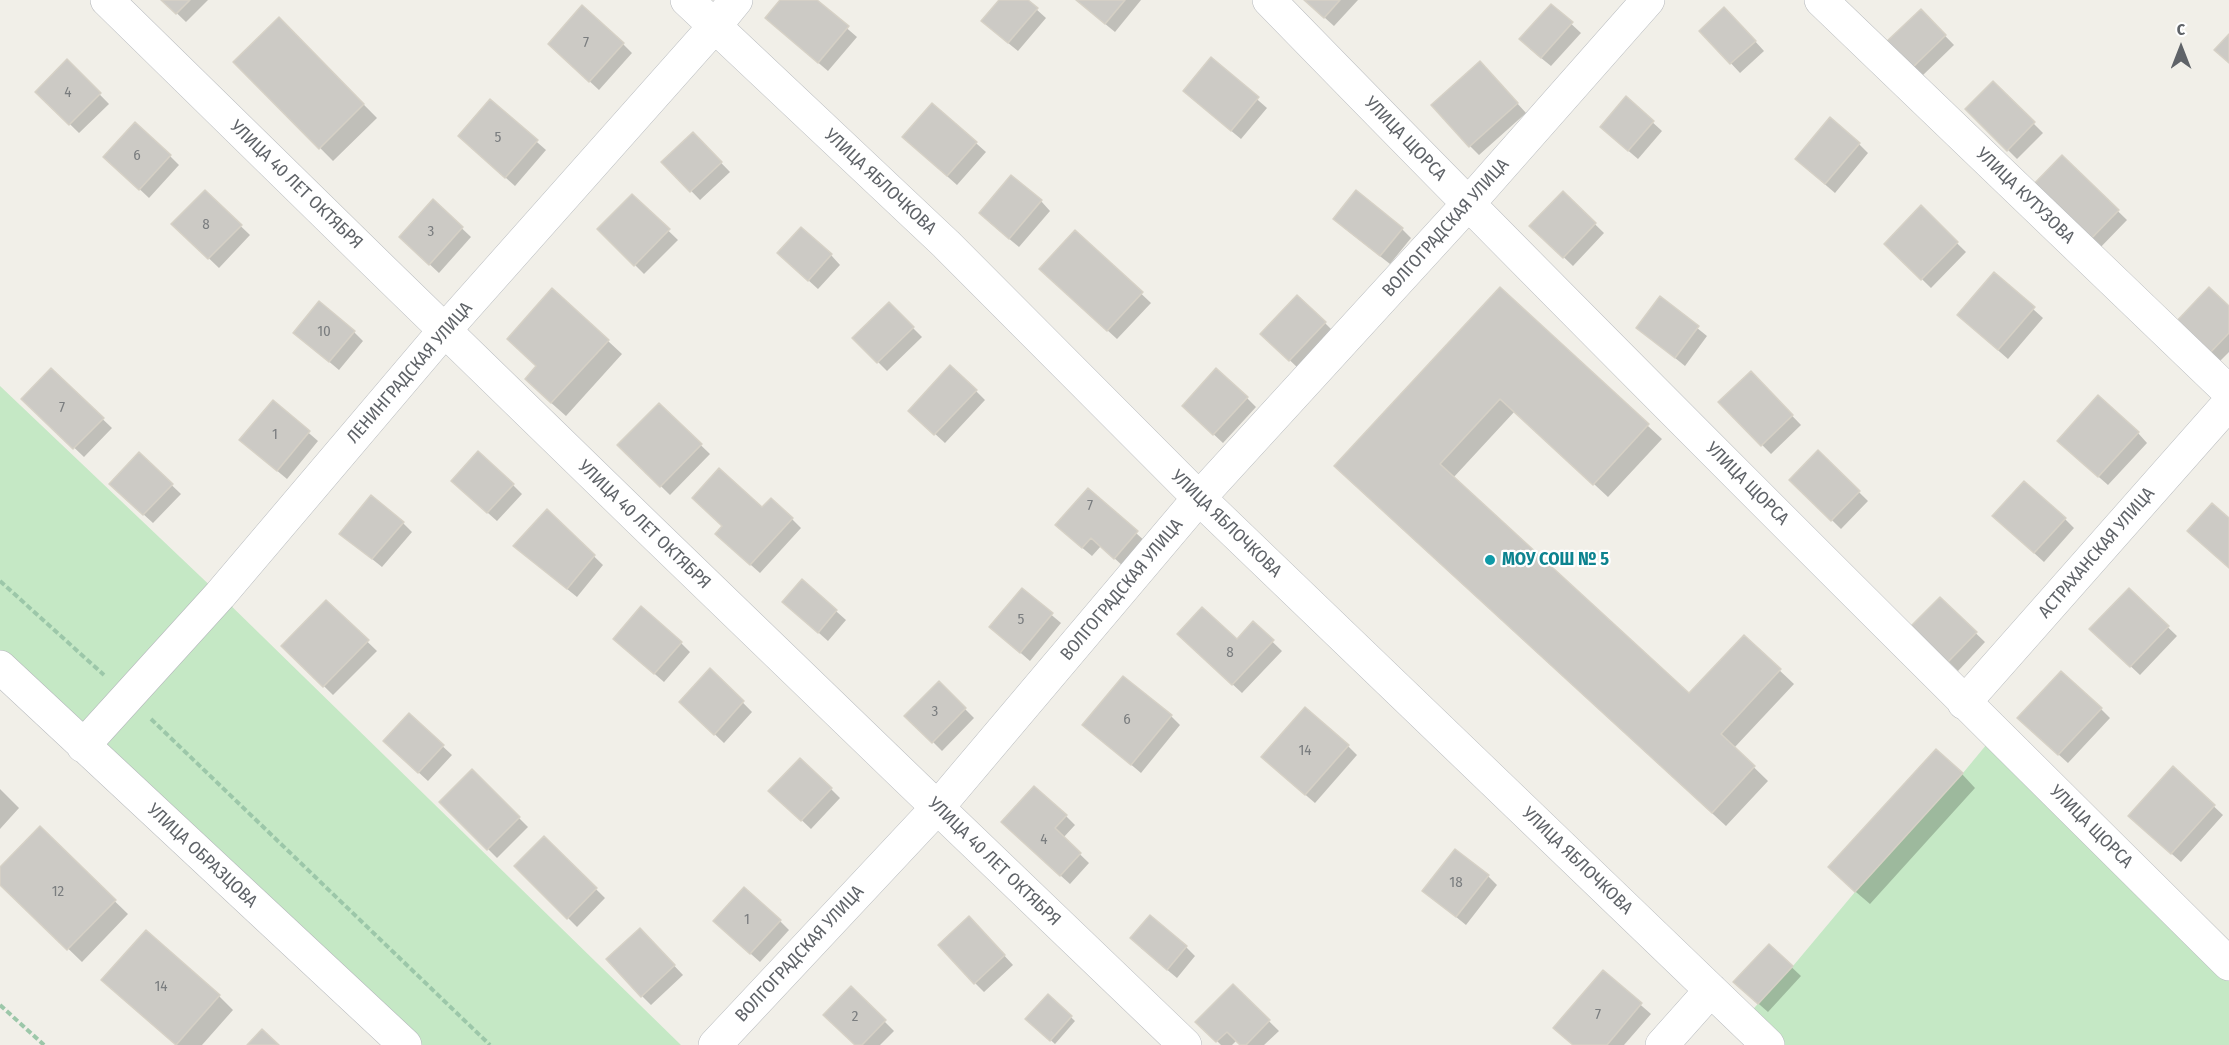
<!DOCTYPE html>
<meta charset="utf-8">
<style>
body{margin:0}
#map{position:relative;width:2229px;height:1045px;overflow:hidden;background:#f1efe8;font-family:"Fira Sans Condensed",sans-serif}
canvas{display:block}
.north{position:absolute;left:2151px;top:18px;width:60px;height:60px;-webkit-text-stroke:4px #fff;paint-order:stroke;rotate:0deg;font-size:16px;font-weight:700;line-height:24px;text-align:center;color:#5f6368}
.north::after{content:'';display:block;margin:auto;width:21px;height:27px;background:#5f6368;clip-path:polygon(50% 0,100% 100%,50% 72%,0 100%)}
</style>
<div id="map">
<canvas width="2229" height="1045"></canvas>
<div class="north">С</div>
</div>
<script>
const c = document.querySelector('canvas').getContext('2d');
c.lineJoin = 'round';
function paint(path, color) {
  c.fillStyle = color;
  c.fill(path, 'evenodd');
}
function strokePath(path, color, width, dash) {
  c.strokeStyle = color;
  c.lineWidth = width;
  c.lineCap = dash ? 'butt' : 'round';
  c.setLineDash(dash || []);
  c.stroke(path);
}
function write(font, color, halo, rows, align = 'center') {
  c.font = font + ' "Fira Sans Condensed",sans-serif';
  c.lineWidth = 4.5;
  c.setLineDash([]);
  c.textBaseline = 'middle';
  c.strokeStyle = halo;
  c.fillStyle = color;
  for (const [text, x, y, turn = 0] of rows) {
    c.save();
    c.translate(x, y);
    c.rotate((+turn || 0) * Math.PI / 180);
    c.textAlign = isNaN(turn) ? turn : align;
    if (halo) c.strokeText(text, 0, 0);
    c.fillText(text, 0, 0);
    c.restore();
  }
}
paint(new Path2D(`
 M0 386 220 595 681 1045H405L0 667Z
 M1996 733 2229 964V1045H1768L1743 1020 1793 966 1855 892 1963 773Z`), '#c5e8c5');
paint(new Path2D(`
 M163 0H208L186 22Z
 M782 0H814L857 37 828 71 776 27Z
 M1001 0H1026L1046 18 1018 51 992 30Z
 M1076 0H1141L1115 32Z
 M1305 0H1358L1334 26Z
 M1552 6 1581 33 1551 66 1530 49Z
 M1921 11 1954 45 1921 77 1887 43Z
 M1734 18 1764 51 1740 73 1701 31Z
 M279 19 377 118 333 161 235 62Z
 M623 44 632 53 599 90 559 53Z
 M1211 59 1267 108 1241 139 1194 100Z
 M67 61 109 104 79 133 37 92Z
 M1489 72 1526 113 1479 155 1470 146Z
 M1993 83 2043 133 2017 159 1967 109Z
 M1626 98 1662 131 1638 159 1611 136Z
 M490 101 546 150 515 186 469 145Z
 M933 105 986 152 957 185 913 146Z
 M693 134 730 172 700 200 663 162Z
 M1859 144 1868 153 1835 193 1806 168Z
 M170 156 179 165 149 198 115 166Z
 M2062 157 2127 220 2095 253Z
 M205 192 250 235 219 268 173 224Z
 M1563 193 1604 233 1573 266 1531 226Z
 M632 196 678 240 644 274 599 229Z
 M433 201 471 237 439 273 410 246Z
 M1041 201 1050 211 1019 247 990 223Z
 M1921 208 1966 252 1931 288 1886 244Z
 M1344 228 1402 229 1411 238 1390 264Z
 M1076 232 1151 303 1117 339 1050 278Z
 M831 255 840 265 818 289 788 262Z
 M1994 274 2043 318 2008 359 1968 324Z
 M1500 289 1662 439 1608 497 1515 411 1453 478 1689 695 1744 637 1794 684 1734 748 1768 781 1726 826 1349 480Z
 M1660 298 1707 336 1685 366 1638 328Z
 M889 304 922 337 887 371 854 338Z
 M2229 308V352L2216 365 2175 325Z
 M1325 323 1334 332 1299 369 1262 334Z
 M354 332 363 341 339 370 295 333Z
 M608 341 622 354 566 416 540 393Z
 M51 370 112 428 84 457 23 399Z
 M1751 373 1801 425 1771 454 1720 402Z
 M976 391 985 400 945 443 920 420Z
 M1247 398 1256 407 1223 443 1193 415Z
 M273 402 318 441 287 479 251 449Z
 M659 405 710 454 670 495 619 445Z
 M2138 433 2147 443 2108 485 2068 450Z
 M1818 452 1868 501 1841 529 1791 480Z
 M139 454 181 494 153 523 120 493Z
 M513 485 522 494 497 521 462 490Z
 M1088 490 1146 542 1124 567 1101 546 1092 556 1066 534Z
 M762 509 792 519 801 528 760 573 726 543Z
 M547 511 603 565 577 597 525 555Z
 M2065 519 2074 528 2044 562 2003 525Z
 M403 523 412 532 382 567 341 534Z
 M802 581 846 620 828 641 794 611Z
 M1022 590 1061 623 1030 661 991 627Z
 M2129 590 2177 636 2140 675 2091 629Z
 M1940 599 1985 642 1958 671 1913 627Z
 M326 602 377 651 333 695 283 646Z
 M1253 623 1282 651 1242 693 1188 643 1237 641Z
 M681 643 690 652 664 682 625 648Z
 M711 670 752 712 724 743 681 702Z
 M939 683 974 718 942 751 907 716Z
 M2101 709 2110 718 2068 763 2028 727Z
 M409 715 452 755 428 781 394 750Z
 M1171 716 1180 725 1141 773 1084 725Z
 M1348 746 1357 755 1315 803 1272 766Z
 M2173 768 2223 815 2181 862 2139 825Z
 M472 771 528 827 497 858 441 802Z
 M1962 774 1975 788 1870 904 1843 881Z
 M0 789 19 808 0 829Z
 M831 789 840 798 811 829 771 791Z
 M1066 816 1075 825 1063 838 1089 863 1070 884 1012 832Z
 M40 829 128 914 82 962 0 883V869Z
 M544 838 605 898 577 927 516 866Z
 M1488 876 1497 885 1466 925 1424 891Z
 M780 921 789 930 760 962 724 930Z
 M978 927 1013 965 984 992 975 983Z
 M649 939 683 975 651 1005 642 996Z
 M1769 946 1801 976 1768 1012 1744 991Z
 M1186 947 1195 956 1177 978 1141 948Z
 M1603 972 1651 1014 1624 1045H1574Z
 M1233 986 1279 1031 1264 1045H1242L1237 1040 1232 1045H1221L1198 1022Z
 M851 988 894 1031 880 1045H856Z
 M117 994 219 996 233 1010 202 1045H176Z
 M1048 996 1075 1021 1055 1044 1027 1019Z`), '#0003');
const building = new Path2D(`
 M161 0H190L176 14Z
 M780 0H817L849 26 818 63 765 18Z
 M999 0H1028L1038 8 1008 43 981 21Z
 M1076 0H1125L1105 24Z
 M1304 0H1340L1324 18Z
 M1551 4 1573 22 1541 58 1519 39Z
 M582 5 624 43 589 82 548 44Z
 M1724 7 1756 41 1730 64 1699 31Z
 M1921 9 1946 35 1911 69 1885 43Z
 M279 17 364 104 319 149 233 62Z
 M2229 34V63L2214 50Z
 M1211 57 1259 97 1231 131 1183 91Z
 M67 59 101 93 69 125 35 92Z
 M1480 61 1518 103 1469 147 1431 105Z
 M1993 81 2035 122 2007 151 1965 109Z
 M1626 96 1654 121 1628 151 1600 127Z
 M490 99 538 140 505 178 458 136Z
 M932 103 977 142 947 176 902 137Z
 M1830 117 1860 143 1825 184 1795 159Z
 M135 122 171 155 139 190 103 157Z
 M693 132 722 162 690 192 661 162Z
 M2062 155 2119 210 2085 245 2028 190Z
 M1011 175 1042 200 1009 239 979 213Z
 M205 190 242 225 208 259 171 224Z
 M1356 190 1403 228 1380 256 1333 219Z
 M1563 191 1596 223 1563 258 1529 226Z
 M632 194 670 229 634 266 597 229Z
 M433 199 463 227 429 265 399 237Z
 M1921 205 1958 242 1921 280 1884 244Z
 M801 227 832 254 808 281 777 253Z
 M1075 230 1143 292 1107 331 1039 269Z
 M1994 272 2035 307 1998 350 1957 315Z
 M1500 287 1649 424 1593 485 1500 399 1440 464 1689 693 1744 635 1781 669 1721 734 1755 766 1712 813 1334 466Z
 M2209 287 2229 306V333L2206 357 2173 325Z
 M552 288 609 340 551 403 525 379 536 366 507 339Z
 M1297 295 1326 322 1289 361 1260 334Z
 M1660 296 1699 326 1675 358 1636 328Z
 M319 301 355 331 329 362 293 333Z
 M889 302 914 327 877 363 852 338Z
 M950 365 977 390 934 435 908 411Z
 M51 368 104 418 73 449 21 399Z
 M1216 368 1248 397 1213 435 1182 406Z
 M1751 371 1793 415 1761 446 1718 402Z
 M2098 395 2139 432 2098 477 2057 441Z
 M273 400 310 431 277 471 239 440Z
 M659 403 702 444 660 487 617 445Z
 M1818 450 1860 491 1831 521 1789 480Z
 M478 451 514 484 487 513 451 481Z
 M139 452 173 484 143 515 109 484Z
 M719 468 762 507 771 498 793 518 750 565 715 534 722 526 692 498Z
 M2024 481 2066 518 2034 553 1992 516Z
 M1088 488 1138 531 1114 559 1091 538 1082 548 1055 525Z
 M371 495 404 522 372 559 339 534Z
 M2212 503 2229 518V568L2187 531Z
 M547 509 595 555 567 589 513 546Z
 M802 579 837 610 818 633 782 602Z
 M1022 588 1053 613 1020 653 989 627Z
 M2129 588 2169 626 2130 667 2089 629Z
 M1940 597 1977 632 1947 663 1910 627Z
 M326 600 369 640 323 687 281 646Z
 M641 606 682 642 654 674 613 639Z
 M1202 607 1237 639 1253 621 1274 640 1232 685 1177 634Z
 M710 668 744 701 714 735 679 702Z
 M2061 671 2102 708 2058 755 2017 718Z
 M1123 676 1172 715 1131 765 1082 725Z
 M939 681 966 708 932 743 904 716Z
 M1305 707 1349 745 1305 795 1261 757Z
 M409 713 444 745 418 773 383 741Z
 M1936 749 1963 773 1855 892 1828 867Z
 M800 758 832 788 801 821 768 791Z
 M2173 766 2215 805 2171 854 2128 816Z
 M472 769 520 817 487 850 439 802Z
 M1034 786 1067 815 1055 828 1081 853 1060 876 1001 822Z
 M40 826 116 900 67 950 0 885V867Z
 M544 836 597 888 567 919 514 866Z
 M1455 849 1489 875 1456 917 1422 891Z
 M744 887 781 920 750 954 713 921Z
 M1150 915 1187 946 1167 970 1130 938Z
 M969 916 1005 955 974 984 938 945Z
 M640 928 675 965 641 997 606 959Z
 M146 930 220 995 176 1045 101 980Z
 M1769 944 1793 966 1758 1004 1733 982Z
 M1603 970 1642 1003 1607 1045H1573L1553 1028Z
 M1233 984 1270 1020 1246 1045H1240L1227 1032 1216 1042 1195 1022Z
 M851 986 886 1020 862 1045H855L823 1015Z
 M1048 994 1072 1016 1050 1041 1025 1019Z
 M262 1029 279 1045H247Z`);
paint(building, '#cccac5');
strokePath(building, '#d6d1c6', 1.5);
const minor = new Path2D(`
 M107 0C464 351 823 699 1185 1045
 M687 0 946 244 1199 498 1768 1045
 M1269 0C1585 325 1907 645 2229 964
 M1821 0 2229 392
 M0 667 405 1045
 M1964 703 2229 403
 M83 746 220 595 444 331 714 27 736 0
 M715 1045 937 808 1199 498 1468 204 1648 0
 M1662 1045 1711 990`);
strokePath(minor, '#b5b8bc', 34);
strokePath(new Path2D(`
 M0 581 104 675
 M151 719 490 1045
 M0 1005 44 1045`), '#9cc7a9', 4, [6, 3]);
strokePath(minor, '#fff', 33);
for (const [x, y, r, color] of [
 [1490,560,6,"#0f9aa8"]
]) {
  const dot = new Path2D();
  dot.arc(x, y, r, 0, 2 * Math.PI);
  c.fillStyle = color;
  c.fill(dot);
  strokePath(dot, '#fff', 2);
}
write('15px', '#7a7d7f', null, [
 ["7",586,43],
 ["4",68,93],
 ["5",498,138],
 ["6",137,156],
 ["8",206,225],
 ["3",431,232],
 ["10",324,332],
 ["7",62,408],
 ["1",275,435],
 ["7",1090,506],
 ["5",1021,620],
 ["8",1230,653],
 ["3",935,712],
 ["6",1127,720],
 ["14",1305,751],
 ["4",1044,840],
 ["18",1456,883],
 ["12",58,892],
 ["1",747,920],
 ["14",161,987],
 ["7",1598,1015],
 ["2",855,1017]
]);
write('18px', '#5f6368', '#fff', [
 ["УЛИЦА ЩОРСА",1405,139,46],
 ["УЛИЦА ЯБЛОЧКОВА",880,182,43],
 ["УЛИЦА 40 ЛЕТ ОКТЯБРЯ",296,185,44],
 ["УЛИЦА КУТУЗОВА",2025,196,44],
 ["ВОЛГОГРАДСКАЯ УЛИЦА",1446,228,-48],
 ["ЛЕНИНГРАДСКАЯ УЛИЦА",410,373,-49],
 ["УЛИЦА ЩОРСА",1747,484,45],
 ["УЛИЦА ЯБЛОЧКОВА",1226,524,44],
 ["УЛИЦА 40 ЛЕТ ОКТЯБРЯ",644,525,44],
 ["АСТРАХАНСКАЯ УЛИЦА",2097,553,-49],
 ["ВОЛГОГРАДСКАЯ УЛИЦА",1122,590,-50],
 ["УЛИЦА ЩОРСА",2091,827,45],
 ["УЛИЦА ОБРАЗЦОВА",202,856,43],
 ["УЛИЦА ЯБЛОЧКОВА",1577,861,44],
 ["УЛИЦА 40 ЛЕТ ОКТЯБРЯ",994,862,44],
 ["ВОЛГОГРАДСКАЯ УЛИЦА",800,954,-47]
]);
write('bold 18px', '#0d838f', '#fff', [
 ["МОУ СОШ № 5",1502,560]
], 'left');
</script>
